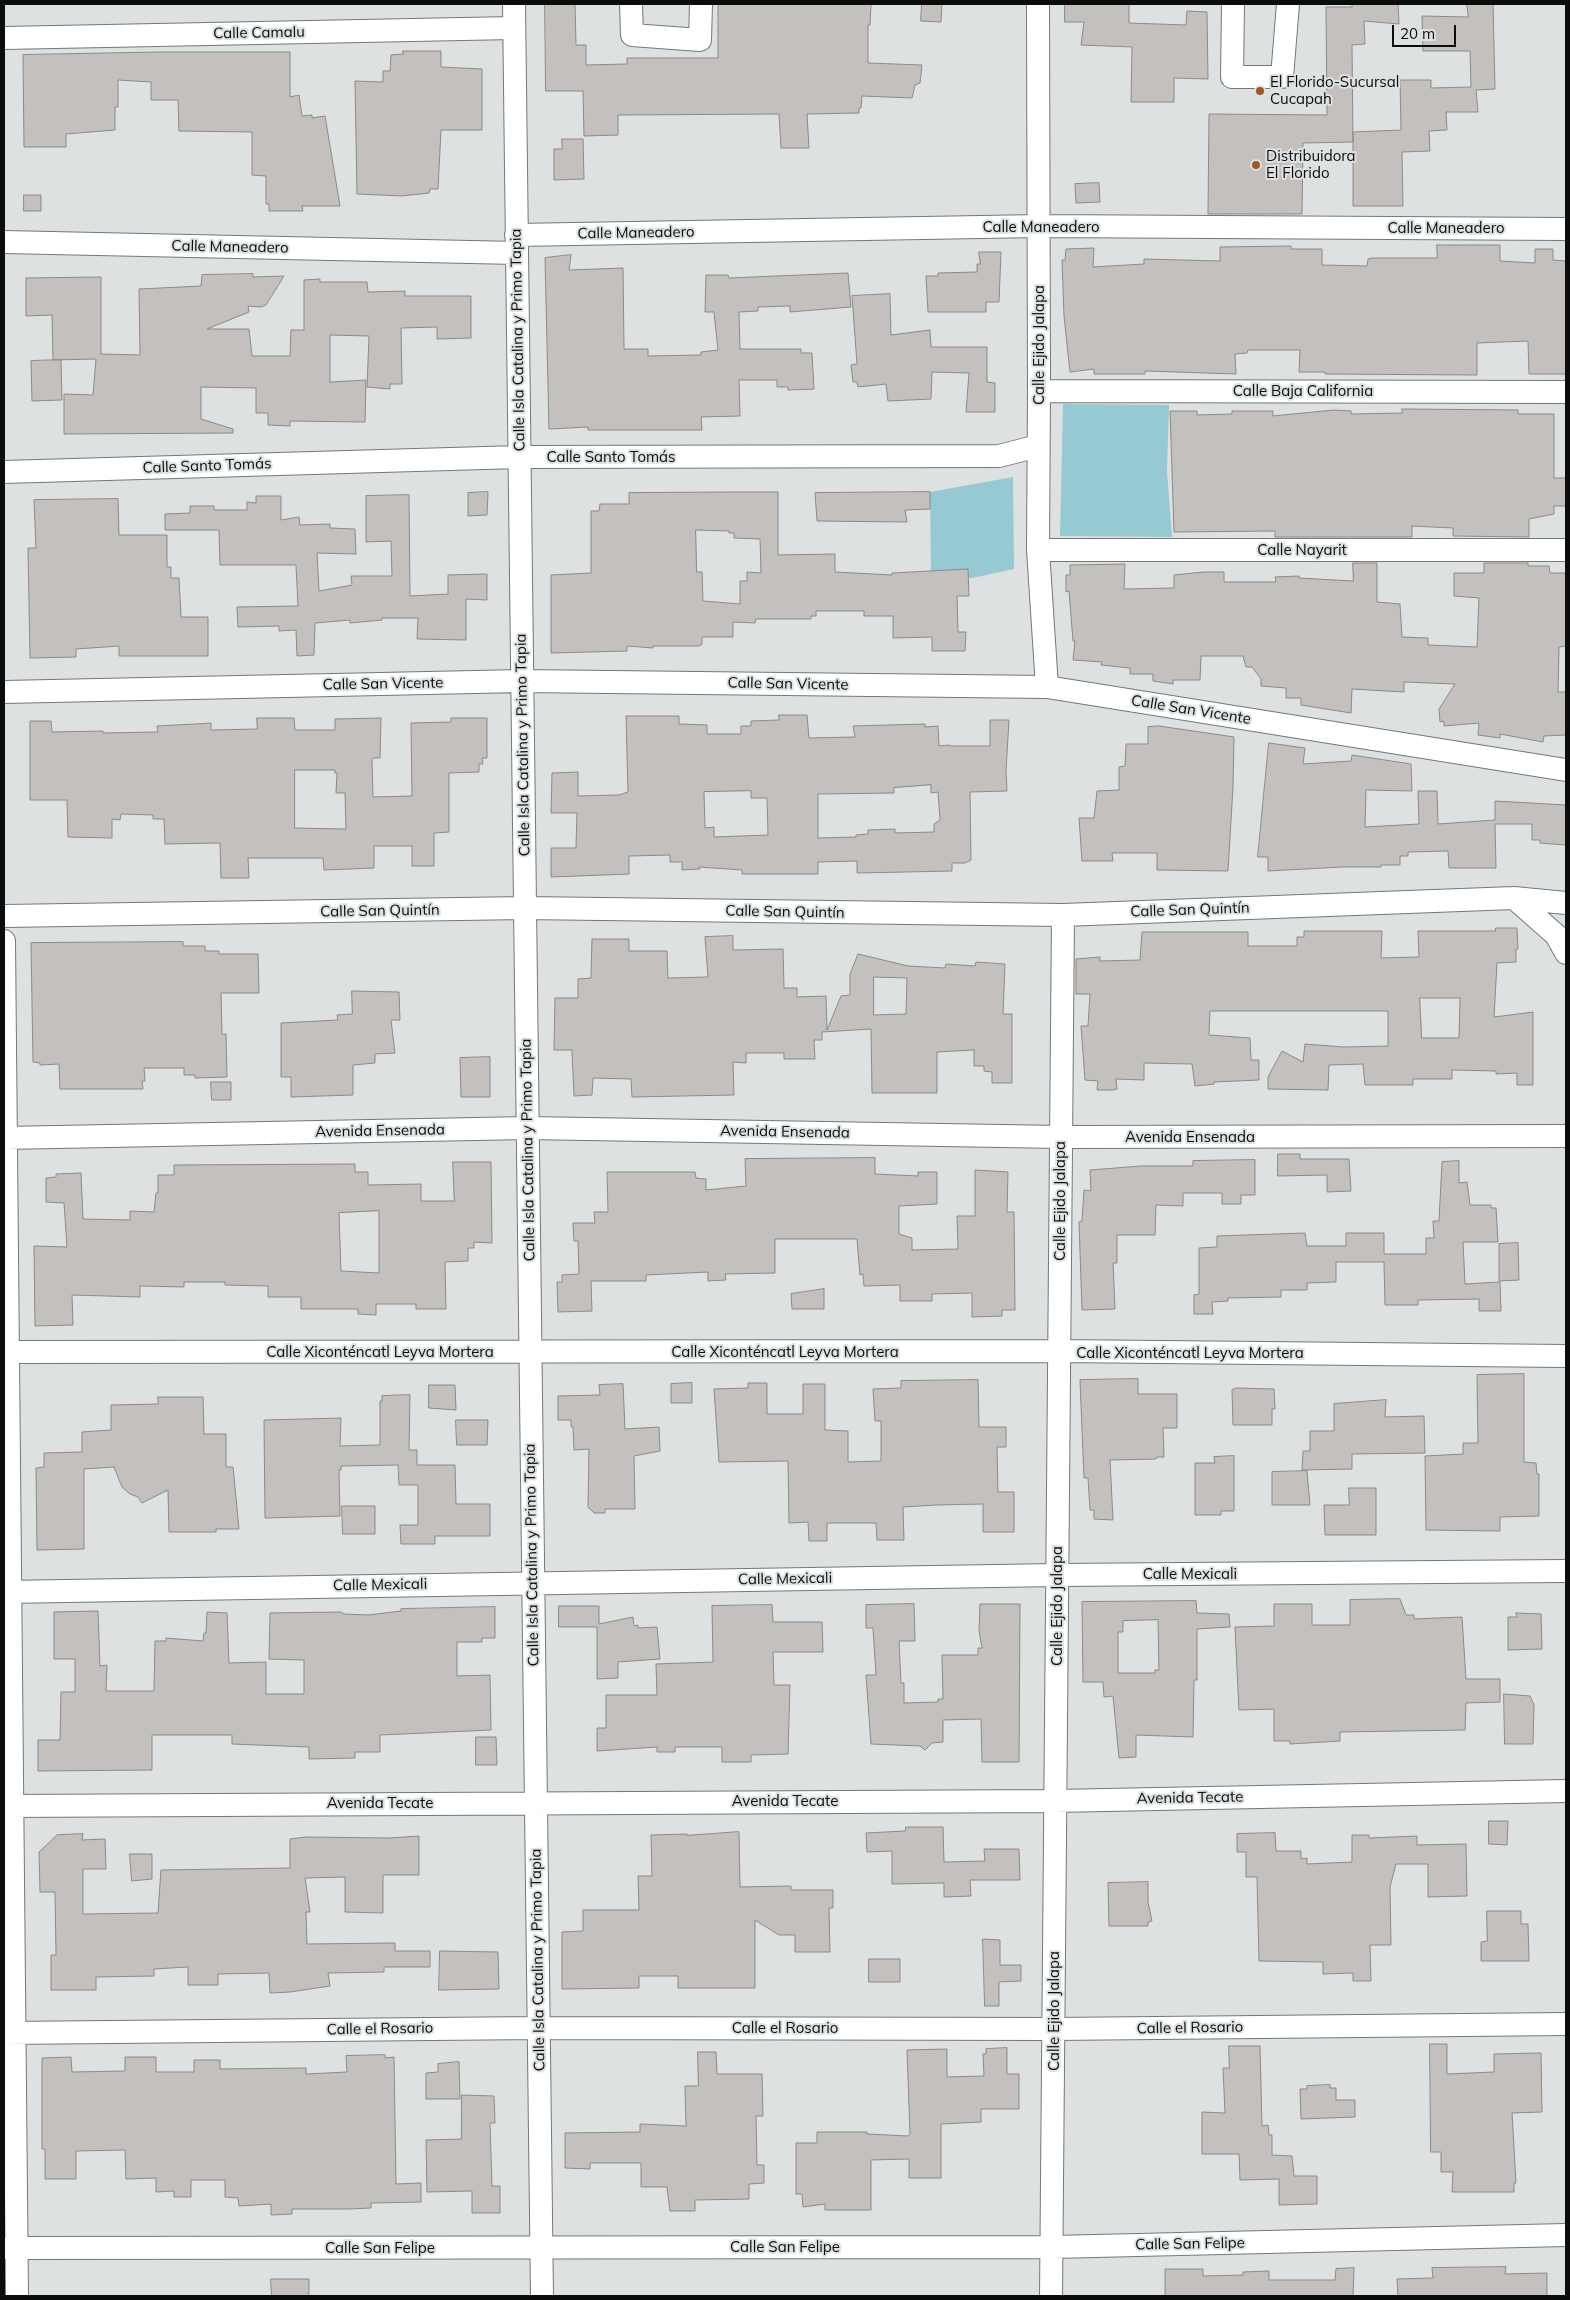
<!DOCTYPE html>
<meta charset="utf-8">
<style>
body{margin:0}
#map{position:relative;width:1570px;height:2300px;overflow:hidden;background:#dde1e1;font-family:Mulish,sans-serif}
canvas{display:block}
.frame{position:absolute;inset:0;border:5px solid #0b0d0d;pointer-events:none}
.scale{position:absolute;left:1392px;top:25px;width:64px;height:22px;box-sizing:border-box;border:2px solid #0b0d0d;border-top:0;padding-left:6px;font-size:15px;line-height:18px;white-space:nowrap;color:#0b0d0d;-webkit-text-stroke:4px #dde1e1;paint-order:stroke}
</style>
<div id="map">
<canvas width="1570" height="2300"></canvas>
<div class="frame"></div>
<div class="scale">20 m</div>
</div>
<script>
const c = document.querySelector('canvas').getContext('2d');
c.lineJoin = 'round';
function paint(path, color) {
  c.fillStyle = color;
  c.fill(path, 'evenodd');
}
function strokePath(path, color, width, dash) {
  c.strokeStyle = color;
  c.lineWidth = width;
  c.lineCap = dash ? 'butt' : 'round';
  c.setLineDash(dash || []);
  c.stroke(path);
}
function write(font, color, halo, rows, align = 'center') {
  c.font = font + ' Mulish,sans-serif';
  c.lineWidth = 4;
  c.setLineDash([]);
  c.textBaseline = 'middle';
  c.strokeStyle = halo;
  c.fillStyle = color;
  for (const [text, x, y, turn = 0] of rows) {
    c.save();
    c.translate(x, y);
    c.rotate((+turn || 0) * Math.PI / 180);
    c.textAlign = isNaN(turn) ? turn : align;
    if (halo) c.strokeText(text, 0, 0);
    c.fillText(text, 0, 0);
    c.restore();
  }
}
paint(new Path2D(`
 M1063 404 1169 405 1167 471 1172 537 1060 536Z
 M1013 477 1014 569 972 578 931 579 930 492Z`), '#97c9d2');
const building = new Path2D(`
 M545 4H575L576 45H586V65L627 64V58H718V4H871L870 25H868V63L922 65 920 83 915 85 912 98 862 96 861 108H859V113L807 114 809 148H781L779 114 618 115V135L584 136 583 91H546Z
 M922 4H942L941 22 921 21Z
 M1065 4H1129V23L1186 25 1187 11 1207 12 1208 79 1174 78V102H1131L1132 47 1081 45 1084 22H1065Z
 M1352 4H1398L1399 24 1364 21 1365 44 1352 45 1353 142 1303 143 1302 214H1208L1209 114 1327 115 1326 7H1352Z
 M1467 4H1493L1495 89 1476 90 1478 112H1446L1447 130 1429 131 1430 151 1402 152 1403 206H1353V132L1401 130 1400 80H1431V88L1471 87 1470 51H1423L1422 16 1468 17Z
 M403 51H441V67L482 69V130H441L438 189H430L429 193 402 196 357 194 355 81 383 82V71H390L391 55 403 54Z
 M159 52H290V97L299 95 302 116 312 115V118L325 116 340 206H302L303 211H269V204H266V176L252 175V132L179 131 178 100H151V82L118 80V107H115V130L66 134V147H24L23 55Z
 M562 139H583L584 179 554 180V149H562Z
 M1099 183 1100 202 1076 203 1075 184Z
 M24 195H41V211H24Z
 M1437 245H1500V261L1535 263V249H1553V260L1566 261V374H1529L1528 341 1477 343V375L1325 374V372H1299L1300 350H1248L1247 353 1235 354 1236 374 1145 371V374H1094V369L1070 372 1064 316 1062 260H1065L1066 249 1094 248 1093 267 1144 264V259L1220 261V247L1291 246V249H1322V265L1367 266 1368 259 1372 258H1437Z
 M979 252H1001L999 302H986V312H928L926 276H938V273L977 272V264H980Z
 M571 255 569 270 623 268 624 349H648V356L701 355V352L718 350 714 312H705L706 275H728L729 278 848 273 851 307 790 312V306L758 307V311L739 312 740 349H801V353H812L814 389 788 390V387H777V380H739L740 416 701 417 702 430H588V427L549 429 545 258Z
 M253 274V277L284 276 266 305 261 307 248 306 249 312 207 329H249L252 356H290L291 330H304V280L320 279V282H367L368 292 405 291V296H471V338L437 339V327L401 328 402 384H390V389L367 387 369 336 330 335V382L366 380 365 422 290 421V426L268 425V413H256V388L201 387V419L233 429V433L64 434V394L93 395 96 359 53 360 52 315 26 316V278L101 277V354L140 355 139 289 201 286 202 275Z
 M890 294 891 335 930 330 931 347H987V382L995 383V412H966L969 373 932 372 931 399 888 401 886 384 858 387 857 382H853L851 365 857 364 852 296Z
 M61 360 62 400 32 401 31 361Z
 M1402 409 1518 410V414H1554V478H1566V506H1554V514L1529 519V537L1453 536V528L1412 526V537H1275V531L1174 532 1170 411H1197V415L1232 414V411H1273V416L1334 410 1351 411V414L1402 413Z
 M488 492 487 515 468 516V493Z
 M732 492H778V555L835 554V572L892 575V573L968 569 969 596H957L958 632H966L965 651H932V637L893 638V616H864V611H816V616H811V619H756L755 623 733 622V637H702V644L699 646H653V648L627 646V651L551 653V575L591 573V511H599L600 504H629V493ZM696 530 729 531V533H734V538L760 539 761 573 747 572V581H740V604L703 601 702 572H697Z
 M930 492V509L905 510 907 522 817 521 815 493Z
 M409 495 410 596 448 594V575L487 574V600L466 599V640L417 639 418 618H382V620L350 623V620L315 623 314 655 297 656 296 630 279 631V626L238 627 237 607 298 606 296 565H220L219 530H165V514L190 513V506H214V510H247V502L256 503V496H281V520L299 517 300 525 330 524V528L355 529 356 554 317 553 319 591 352 585 351 576H392L391 541 366 542V496Z
 M118 499 119 535H167V567H171V578H179L181 617H208V656H119V646L76 649V657L30 658 28 548H36L34 500Z
 M1353 563H1377V602L1400 604 1402 637 1428 638V645L1477 647 1479 598 1454 596V573H1484V563H1528V566H1549L1550 573H1566V646L1559 647 1558 692H1566V735L1544 736 1543 742 1500 734V738L1478 735 1479 723 1444 726V721L1440 722 1439 709 1455 684 1404 682V692L1352 689 1351 713 1301 705V698H1286V688L1261 686V679L1252 667H1246L1243 656H1201L1200 680H1173V684L1153 681V674H1130V668L1101 665 1102 662 1073 660 1075 641H1073L1069 591 1066 592V575H1070V565L1125 564 1124 589 1174 588V575L1204 572H1224V582H1276L1275 577 1299 576V578L1353 581Z
 M779 715H807L809 738 855 737 853 726 925 724V727L938 726 939 746 950 745V746H990V720H1009L1006 771 1007 791 970 792 971 860 965 863H952V871L857 873V861L818 862V874H742V870L699 867 700 869 682 870V862H670V855L629 856V874L551 877V848H576L577 813H551L552 773 578 772V796L619 795 628 792 626 716H679V724L707 725V734H741V726H751V721L779 720ZM931 785V793L938 792 940 820 934 824V832L895 833V829L868 830V834L856 835V837L818 838V794L894 793V788ZM751 791V798H767L768 835 714 837V827L705 828 704 792Z
 M257 718H294L295 730H335V719L381 718 380 758H373L372 760 373 797 412 796 411 723 451 722V718H487V758H482L483 764H479V772L449 773V832L434 833V866H412V846H374V868L324 870 323 858H248L249 878H221L220 843 165 844 164 819H153V815L121 814 120 820 112 819V838L68 837 67 800H30V721H51L52 732 103 731V733L158 732 157 726 195 724 211 723V730L257 729ZM295 770H335V773H337L336 793H345L346 829 295 828Z
 M1159 726 1234 737 1233 787 1228 871 1157 870V853H1112L1113 861H1082L1079 818H1094L1097 791 1119 790V767L1125 766 1126 744H1148V727Z
 M1269 743 1305 748 1303 764 1351 761 1352 755 1411 764 1412 791 1366 790 1365 827 1419 824 1418 791H1437L1438 824 1495 820V801L1566 805V845L1540 843V840H1532V824H1495L1496 868H1449L1448 851 1408 852V856H1400V865H1381V867H1342L1268 871V857H1258Z
 M1496 928H1517L1518 949H1516V962L1497 963 1494 1017 1533 1012V1085H1517V1073L1496 1074V1071L1452 1070V1079H1413V1085H1365L1363 1064 1329 1065 1328 1090 1268 1089V1077L1282 1051 1303 1062 1305 1044 1344 1047 1388 1046V1011H1210L1209 1035 1250 1038 1251 1060H1259V1080L1214 1082V1084L1195 1086 1192 1064 1144 1063V1080L1116 1079 1117 1089 1113 1090H1097L1098 1081 1085 1080 1081 1026H1088L1090 994H1076V959L1100 957V961L1140 960 1142 932H1248V946H1297V937H1304V931H1382L1381 958 1419 957 1418 931H1495ZM1420 998H1460L1459 1038H1422Z
 M733 936V950L783 949 784 988H797V997L826 996 827 1030 841 996 850 995V974L858 954 908 966 945 968 946 964 975 966 976 962 1005 964 1003 1014H1012V1083H992V1072L984 1071V1066H974V1050L937 1052V1093H872L871 1029 822 1032V1040H814L815 1059H784V1053H746V1063L733 1062 734 1095 632 1097 631 1079 593 1078 592 1095 574 1096 572 1050H554L555 998H578V979L591 978 592 939H629V951H667L668 978 708 977 705 937ZM874 977 907 978 906 1014 874 1015Z
 M183 942V946H205V951H219V954H258L259 993H221L222 1034H226L227 1077 195 1078V1075H184V1068H144L145 1081H142L143 1089H60L59 1064 40 1065V1063L33 1062 31 943Z
 M352 991 399 992 400 1020H391L395 1053 375 1054V1063L353 1065V1095L291 1097V1077H281V1023L338 1020 337 1015 352 1014Z
 M490 1057V1097H461L460 1058Z
 M211 1082H231V1100H212Z
 M1278 1154H1300V1159H1349L1351 1191 1327 1192V1175L1278 1176Z
 M875 1158V1174L918 1176V1172H937V1204L899 1206V1234L912 1238V1250L958 1249 957 1216H975V1170L1008 1172 1007 1212H1014L1015 1310H1002V1316L972 1317V1293L932 1294V1301H900V1285L864 1286 863 1274 860 1275 857 1239H775V1273L725 1274 726 1280 708 1281V1272L646 1275V1281H591L592 1311 558 1312 557 1282H562V1275L579 1274 578 1241H574L573 1223H595L594 1212H608L607 1172H695L696 1178 706 1179V1190L746 1186 745 1159Z
 M1255 1160V1195H1241V1204H1222V1193H1183V1206L1156 1205 1155 1235H1117V1263H1113L1115 1309 1082 1310 1079 1222 1082 1221 1084 1190 1091 1191 1090 1170 1141 1166H1193V1161Z
 M1459 1161V1183L1467 1182 1470 1205H1491V1208H1496L1498 1242H1463L1465 1284 1500 1282 1501 1311H1479V1299L1418 1300V1305H1385L1384 1262H1336V1282L1307 1283V1290H1281V1297L1228 1298V1301L1212 1302 1213 1314H1194V1295L1199 1294V1248L1217 1247V1236L1305 1233 1307 1246H1346V1233H1384V1254H1426V1238H1434L1433 1221H1439L1442 1162Z
 M453 1162H491L492 1243 474 1242V1248H468V1261L445 1262 446 1309H416V1304H376V1315L358 1314V1309H301V1297H268V1286L225 1285V1282H184V1287L140 1286V1297L72 1295 73 1325 35 1326 34 1246 67 1247 64 1203 46 1202V1178L56 1177V1174L81 1173 83 1219 130 1220V1211L154 1212 156 1193H158V1175H174V1165L355 1164V1172H368V1185L421 1184V1201H454ZM379 1211V1273L341 1271 339 1213Z
 M1518 1243 1519 1280 1499 1281V1244Z
 M824 1289V1309H792L791 1294Z
 M1524 1374V1462L1536 1463 1537 1474H1539V1516L1500 1517V1531L1426 1530 1425 1456 1463 1454V1443H1478L1477 1375Z
 M1138 1379V1394H1177V1428H1163L1164 1457H1157L1156 1459 1110 1460 1113 1520 1094 1519V1510H1090L1088 1478H1084L1080 1380Z
 M978 1380 979 1427H1006V1447H997L998 1492H1014V1532H983V1504L936 1505 903 1507 904 1540H877L876 1523H827V1541H809L808 1522 789 1523 788 1461 719 1462 714 1389 748 1388V1383H767V1414H803V1384H825V1430L848 1431V1462L881 1461V1421H875L873 1389 901 1388V1381Z
 M692 1383V1403H671V1384Z
 M623 1384 625 1429 659 1427 660 1451 634 1456 635 1509H605V1513H594L588 1507 589 1449 574 1450 573 1427H571V1420H558V1396L600 1395 599 1385Z
 M429 1385H455L456 1410 429 1408Z
 M1237 1388 1274 1389 1275 1409H1272V1425H1233L1232 1390Z
 M410 1395 409 1450H417V1465H455L456 1504H490V1536H435V1544H401L400 1525H418V1485H399L398 1465 341 1466V1470H339L340 1516 265 1518 264 1420 341 1418 340 1446 380 1445V1401H382V1396Z
 M158 1397H203L204 1434H226V1467H233L239 1529H216V1532H169L168 1490 142 1503 138 1497 130 1494 122 1487 114 1467 84 1469V1549L37 1550 36 1468 44 1467V1453L82 1452V1432L111 1430V1405L158 1404Z
 M1386 1400 1385 1417 1424 1416 1425 1453 1352 1454V1469L1302 1470 1303 1451H1310V1431H1334V1404Z
 M456 1420H488L487 1445H457Z
 M1234 1456V1511H1221V1515H1195V1463H1215L1214 1457Z
 M1307 1471 1310 1505H1272V1472Z
 M1349 1488H1376V1535H1325L1324 1505H1349Z
 M342 1506H375V1534H343Z
 M1400 1599 1406 1615H1414V1619L1462 1617 1466 1679H1500V1702L1466 1703 1465 1730 1340 1732V1741L1290 1744V1741H1274V1709L1239 1710 1235 1627 1274 1626V1604H1312V1625H1350V1600Z
 M1196 1601 1197 1613 1229 1614 1230 1627 1197 1629V1680H1194L1193 1737 1136 1735V1757L1119 1758 1113 1696 1104 1697 1103 1682H1083L1082 1602ZM1158 1620 1159 1670H1155V1673H1118V1632H1123V1621Z
 M914 1604 915 1641H899L901 1683H904V1703L938 1702V1699H943L942 1655H978V1648H982L979 1631 980 1604H1020L1019 1762H982L981 1719 943 1720V1742L932 1743 925 1750 920 1746 871 1744 866 1675H876L873 1628H866V1605Z
 M772 1605 773 1622H822L823 1652H773L774 1685H790L788 1754 751 1755V1762H722V1747H675V1752H657V1747L597 1751V1728H606V1695H657L656 1664 713 1662 712 1606Z
 M559 1606H599V1624L633 1617 634 1626 638 1625V1628L657 1627 660 1659 618 1662V1678L597 1679V1627H559Z
 M495 1607V1638H482V1642H457V1676L490 1675 491 1730 380 1735V1752H355V1758L309 1759V1747L232 1744V1735H152V1770L38 1771V1740H60L61 1692H75V1659H54V1612L98 1611 100 1666 107 1665 106 1691H154L155 1641H166V1638L203 1641 204 1633H206L207 1612 227 1613 229 1663 266 1662V1694H304V1660L269 1659 270 1613 341 1612 344 1614 369 1615 401 1611V1609Z
 M1516 1613 1541 1614 1542 1649 1508 1650V1617H1517Z
 M1504 1694 1530 1696 1534 1705 1533 1744H1505Z
 M476 1737H496L497 1765H476Z
 M1489 1821H1508L1507 1845 1489 1844Z
 M906 1827H943L944 1862 985 1861 984 1849H1019L1020 1880H970L971 1896 944 1897V1883L892 1884V1851L867 1852 866 1833 905 1831Z
 M739 1832 740 1887 791 1886V1890H833V1908H829L830 1952H795V1935H779L755 1920V1988H678V1976H639V1988L562 1989V1932L583 1931V1910H639L638 1876H652L651 1835 687 1834V1835Z
 M1275 1833 1276 1851H1301V1859L1307 1858V1864L1352 1862V1835H1369V1838L1417 1836V1845L1466 1844 1467 1896 1428 1897V1864H1396L1390 1887 1391 1945H1370L1371 1981H1353V1973L1323 1974V1962L1259 1961 1257 1877H1246V1852H1237V1834Z
 M83 1834 82 1840 105 1839 106 1869H83V1914L158 1913 161 1870 290 1868V1839L306 1837 389 1838 419 1836V1875H383V1913L345 1912V1877L305 1878 310 1912H306L307 1944 395 1943V1951H430V1967H384V1972L328 1973 330 1986 290 1992 270 1993 269 1973 218 1974V1985H188V1967L154 1969V1976L96 1977V1990H51V1955H56L55 1892H40L39 1852 57 1835Z
 M130 1854H152V1879L132 1881Z
 M1148 1882V1902L1152 1921 1148 1922V1926H1109L1108 1883Z
 M1487 1911H1521V1924H1528L1529 1961H1481V1942L1487 1941Z
 M983 1939 1000 1940V1965H1021V1981L999 1982V2006H985Z
 M440 1951 498 1952 499 1989 439 1990Z
 M869 1959H900V1982H869Z
 M1430 2044H1447V2074L1494 2072V2054L1541 2053 1542 2112 1512 2113 1516 2183H1514V2192H1452L1453 2172H1441V2152H1431Z
 M1229 2046H1260L1262 2126 1268 2125 1269 2135H1272V2155L1292 2156 1294 2176H1317V2204L1279 2205V2179L1240 2180 1239 2154H1202V2112L1225 2113 1223 2068H1229Z
 M1007 2048V2074H1019V2109H981V2122L941 2124V2178H909V2159L871 2160V2210H825V2204L803 2207 802 2194H796V2143H817V2132H867V2134L908 2136 910 2134 907 2050 947 2049V2077L984 2076 983 2054H986V2049Z
 M698 2052H716L717 2074H762L763 2116H756L757 2165H764V2183L749 2184V2199L695 2200V2211H670L667 2187H641V2163H590V2169L565 2168V2133L640 2132V2124L686 2126 685 2086H698Z
 M385 2055V2058L394 2057 396 2184 421 2183V2202L371 2203V2208L348 2209H292V2214L271 2215V2204L239 2206 238 2198 225 2197V2180H191V2197H174V2191L156 2192V2178L126 2179 125 2150 76 2151V2179H45V2149H42V2058L71 2057 72 2072 125 2071V2057H156V2072H194V2060H220V2069L306 2068V2074L347 2072 346 2056Z
 M459 2062 460 2099H426V2073L438 2072V2064Z
 M1330 2085V2088H1336V2100H1355V2117L1301 2119 1300 2089H1307V2086Z
 M462 2095 494 2096 495 2123H490L492 2186H500V2213H472V2191L427 2192 426 2140 461 2139Z
 M1506 2267 1505 2274 1547 2273V2296H1398L1397 2279 1433 2278 1432 2268Z
 M1354 2268 1353 2296H1165V2269H1203V2276L1243 2275V2272L1269 2271V2280H1335L1336 2269Z
 M271 2279H309V2296H272Z`);
paint(building, '#c3c0be');
strokePath(building, '#8c8988', 1);
const minor = new Path2D(`
 M514 4 542 2296
 M631 4 632 35 700 40 701 4
 M1038 4 1039 391 1038 550 1047 687
 M1233 4 1232 77H1282L1288 4
 M4 38 514 28
 M516 235 1039 226 1566 229
 M4 242 517 253
 M1039 391 1566 392
 M4 472 519 457 999 456 1038 446
 M1038 550H1566
 M4 692 522 681 1047 687 1566 770
 M1514 898 1556 935 1566 953
 M4 916 525 908 1063 915 1514 898 1566 903
 M4 941 17 2296
 M4 1138 528 1128 1061 1137 1566 1136
 M4 1352 1059 1351 1566 1356
 M4 1592 1057 1575 1566 1571
 M4 1806 1055 1801 1566 1791
 M4 2033 538 2028 1054 2029 1566 2024
 M4 2248 1052 2247 1566 2235
 M1051 2296 1063 915`);
strokePath(minor, '#747878', 24);
strokePath(minor, '#fff', 22);
for (const [x, y, r, color] of [
 [1260,91,5,"#9c572b"],
 [1256,165,5,"#9c572b"]
]) {
  const dot = new Path2D();
  dot.arc(x, y, r, 0, 2 * Math.PI);
  c.fillStyle = color;
  c.fill(dot);
  strokePath(dot, '#dde1e1', 2);
}
write('15px', '#0b0d0d', '#dde1e1', [
 ["Calle Camalu",259,33,-1],
 ["Calle Maneadero",1041,227],
 ["Calle Maneadero",1446,228],
 ["Calle Maneadero",636,233,-1],
 ["Calle Maneadero",230,247,1],
 ["Calle Isla Catalina y Primo Tapia",518,340,-91],
 ["Calle Ejido Jalapa",1039,345,-90],
 ["Calle Baja California",1303,391],
 ["Calle Santo Tomás",611,457],
 ["Calle Santo Tomás",207,466,-2],
 ["Calle Nayarit",1302,550],
 ["Calle San Vicente",383,684,-1],
 ["Calle San Vicente",788,684,1],
 ["Calle San Vicente",1191,710,9],
 ["Calle Isla Catalina y Primo Tapia",523,745,-91],
 ["Calle San Quintín",1190,910,-2],
 ["Calle San Quintín",380,911,-1],
 ["Calle San Quintín",785,912,1],
 ["Avenida Ensenada",380,1131,-1],
 ["Avenida Ensenada",785,1132,1],
 ["Avenida Ensenada",1190,1137],
 ["Calle Isla Catalina y Primo Tapia",528,1150,-91],
 ["Calle Ejido Jalapa",1060,1201,-90],
 ["Calle Xiconténcatl Leyva Mortera",380,1352],
 ["Calle Xiconténcatl Leyva Mortera",785,1352],
 ["Calle Xiconténcatl Leyva Mortera",1190,1353],
 ["Calle Isla Catalina y Primo Tapia",532,1555,-91],
 ["Calle Mexicali",1190,1574],
 ["Calle Mexicali",785,1579,-1],
 ["Calle Mexicali",380,1585,-1],
 ["Calle Ejido Jalapa",1057,1606,-90],
 ["Avenida Tecate",1190,1798,-1],
 ["Avenida Tecate",785,1801],
 ["Avenida Tecate",380,1803],
 ["Calle Isla Catalina y Primo Tapia",538,1960,-91],
 ["Calle Ejido Jalapa",1054,2011,-90],
 ["Calle el Rosario",785,2028],
 ["Calle el Rosario",1190,2028,-1],
 ["Calle el Rosario",380,2029,-1],
 ["Calle San Felipe",1190,2244,-1],
 ["Calle San Felipe",785,2247],
 ["Calle San Felipe",380,2248]
]);
write('15px', '#0b0d0d', '#dde1e1', [
 ["El Florido-Sucursal",1270,82],
 ["Cucapah",1270,99],
 ["Distribuidora",1266,156],
 ["El Florido",1266,173]
], 'left');
</script>
